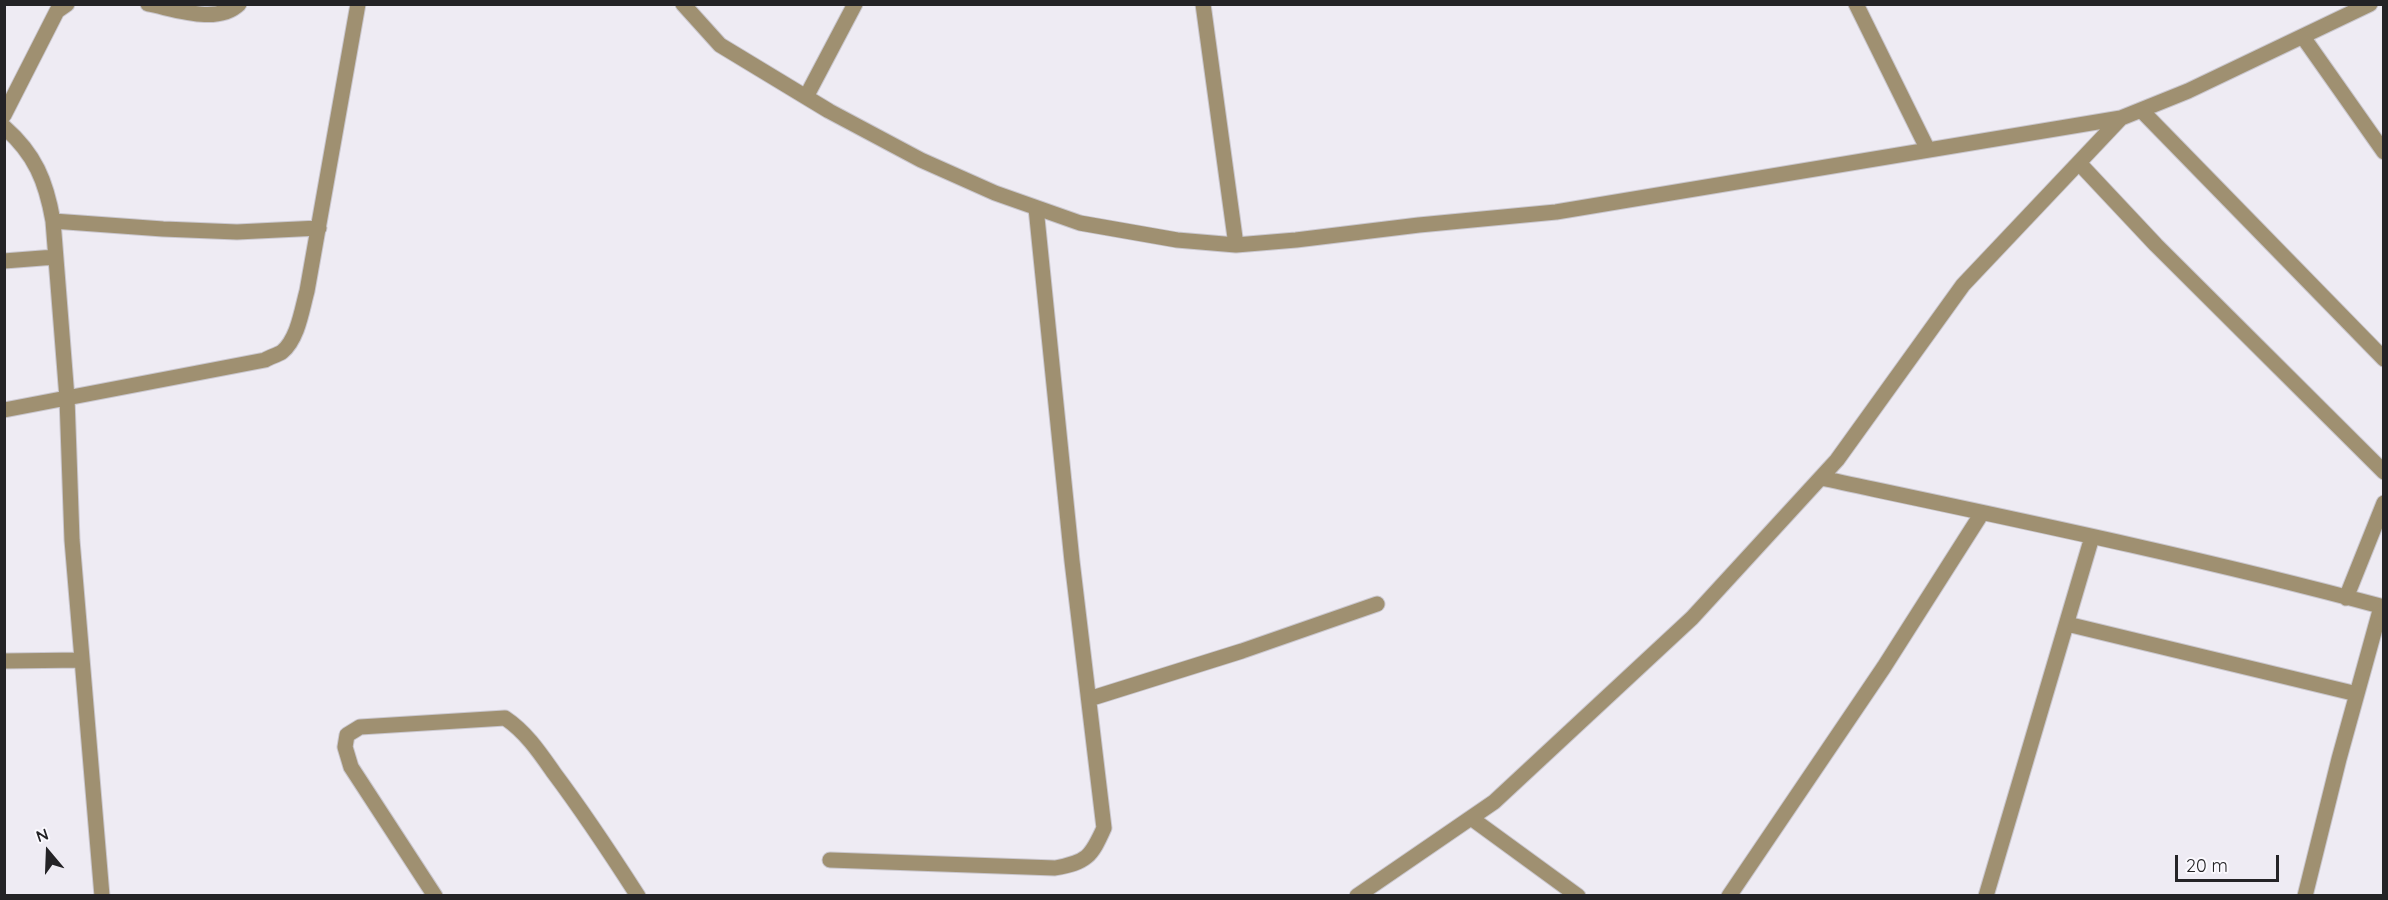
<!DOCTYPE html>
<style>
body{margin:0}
#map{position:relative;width:2388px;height:900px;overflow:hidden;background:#eeebf3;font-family:Quicksand,sans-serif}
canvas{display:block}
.frame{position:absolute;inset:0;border:6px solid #242326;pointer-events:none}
.north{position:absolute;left:18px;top:822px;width:60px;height:60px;-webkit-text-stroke:4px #fbf9fe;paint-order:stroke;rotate:341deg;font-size:16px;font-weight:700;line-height:24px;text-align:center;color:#242326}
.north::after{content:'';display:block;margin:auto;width:21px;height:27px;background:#242326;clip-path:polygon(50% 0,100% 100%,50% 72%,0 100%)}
.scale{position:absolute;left:2175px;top:855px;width:104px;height:27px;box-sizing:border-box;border:3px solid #242326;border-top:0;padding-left:8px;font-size:18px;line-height:21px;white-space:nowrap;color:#242326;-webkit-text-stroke:4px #fbf9fe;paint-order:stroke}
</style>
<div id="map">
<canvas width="2388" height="900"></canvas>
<div class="frame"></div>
<div class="north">N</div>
<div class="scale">20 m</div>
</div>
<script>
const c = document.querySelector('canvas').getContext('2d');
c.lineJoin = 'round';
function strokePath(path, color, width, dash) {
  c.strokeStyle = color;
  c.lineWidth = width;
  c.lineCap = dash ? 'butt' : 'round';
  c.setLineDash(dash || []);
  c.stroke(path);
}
const minor = new Path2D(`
 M148 4C175 9 217 25 239 4
 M683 4 720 45 829 111 921 160 995 193 1080 223 1177 240 1236 245 1296 240 1419 225 1556 212 2121 118
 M1203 4 1236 245
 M1856 4 1928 150
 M2303 37 2384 152
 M806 97 855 4
 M2141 110 2384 359
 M4 115 57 11 67 4
 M4 127C35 154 46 181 53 221L67 398 72 540 102 896
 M2079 163 2156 245 2384 472
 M53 221 163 229 237 232 319 228
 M4 261 55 257
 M4 410 265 360C270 357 277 355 282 352 298 339 302 309 307 291L358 4
 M1821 478C2009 518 2198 557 2384 607
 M2346 598 2384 503
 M2067 624 2357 694
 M4 661 82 660
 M1089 699 1242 651 1377 604
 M1471 818 1578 896
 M830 860 1055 868C1087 862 1091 857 1104 828L1072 561 1036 208
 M435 896 351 767 345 747 347 735 360 727 505 718C526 732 540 753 554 773 584 813 611 854 638 896
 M1357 896 1494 802 1692 618 1837 460 1963 285 2121 118 2188 91 2370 4
 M1729 896 1884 667 1982 513
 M1986 896 2092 537
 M2305 896 2339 759 2381 607`);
strokePath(minor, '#cac7ce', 17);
strokePath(minor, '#9f9071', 15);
</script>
